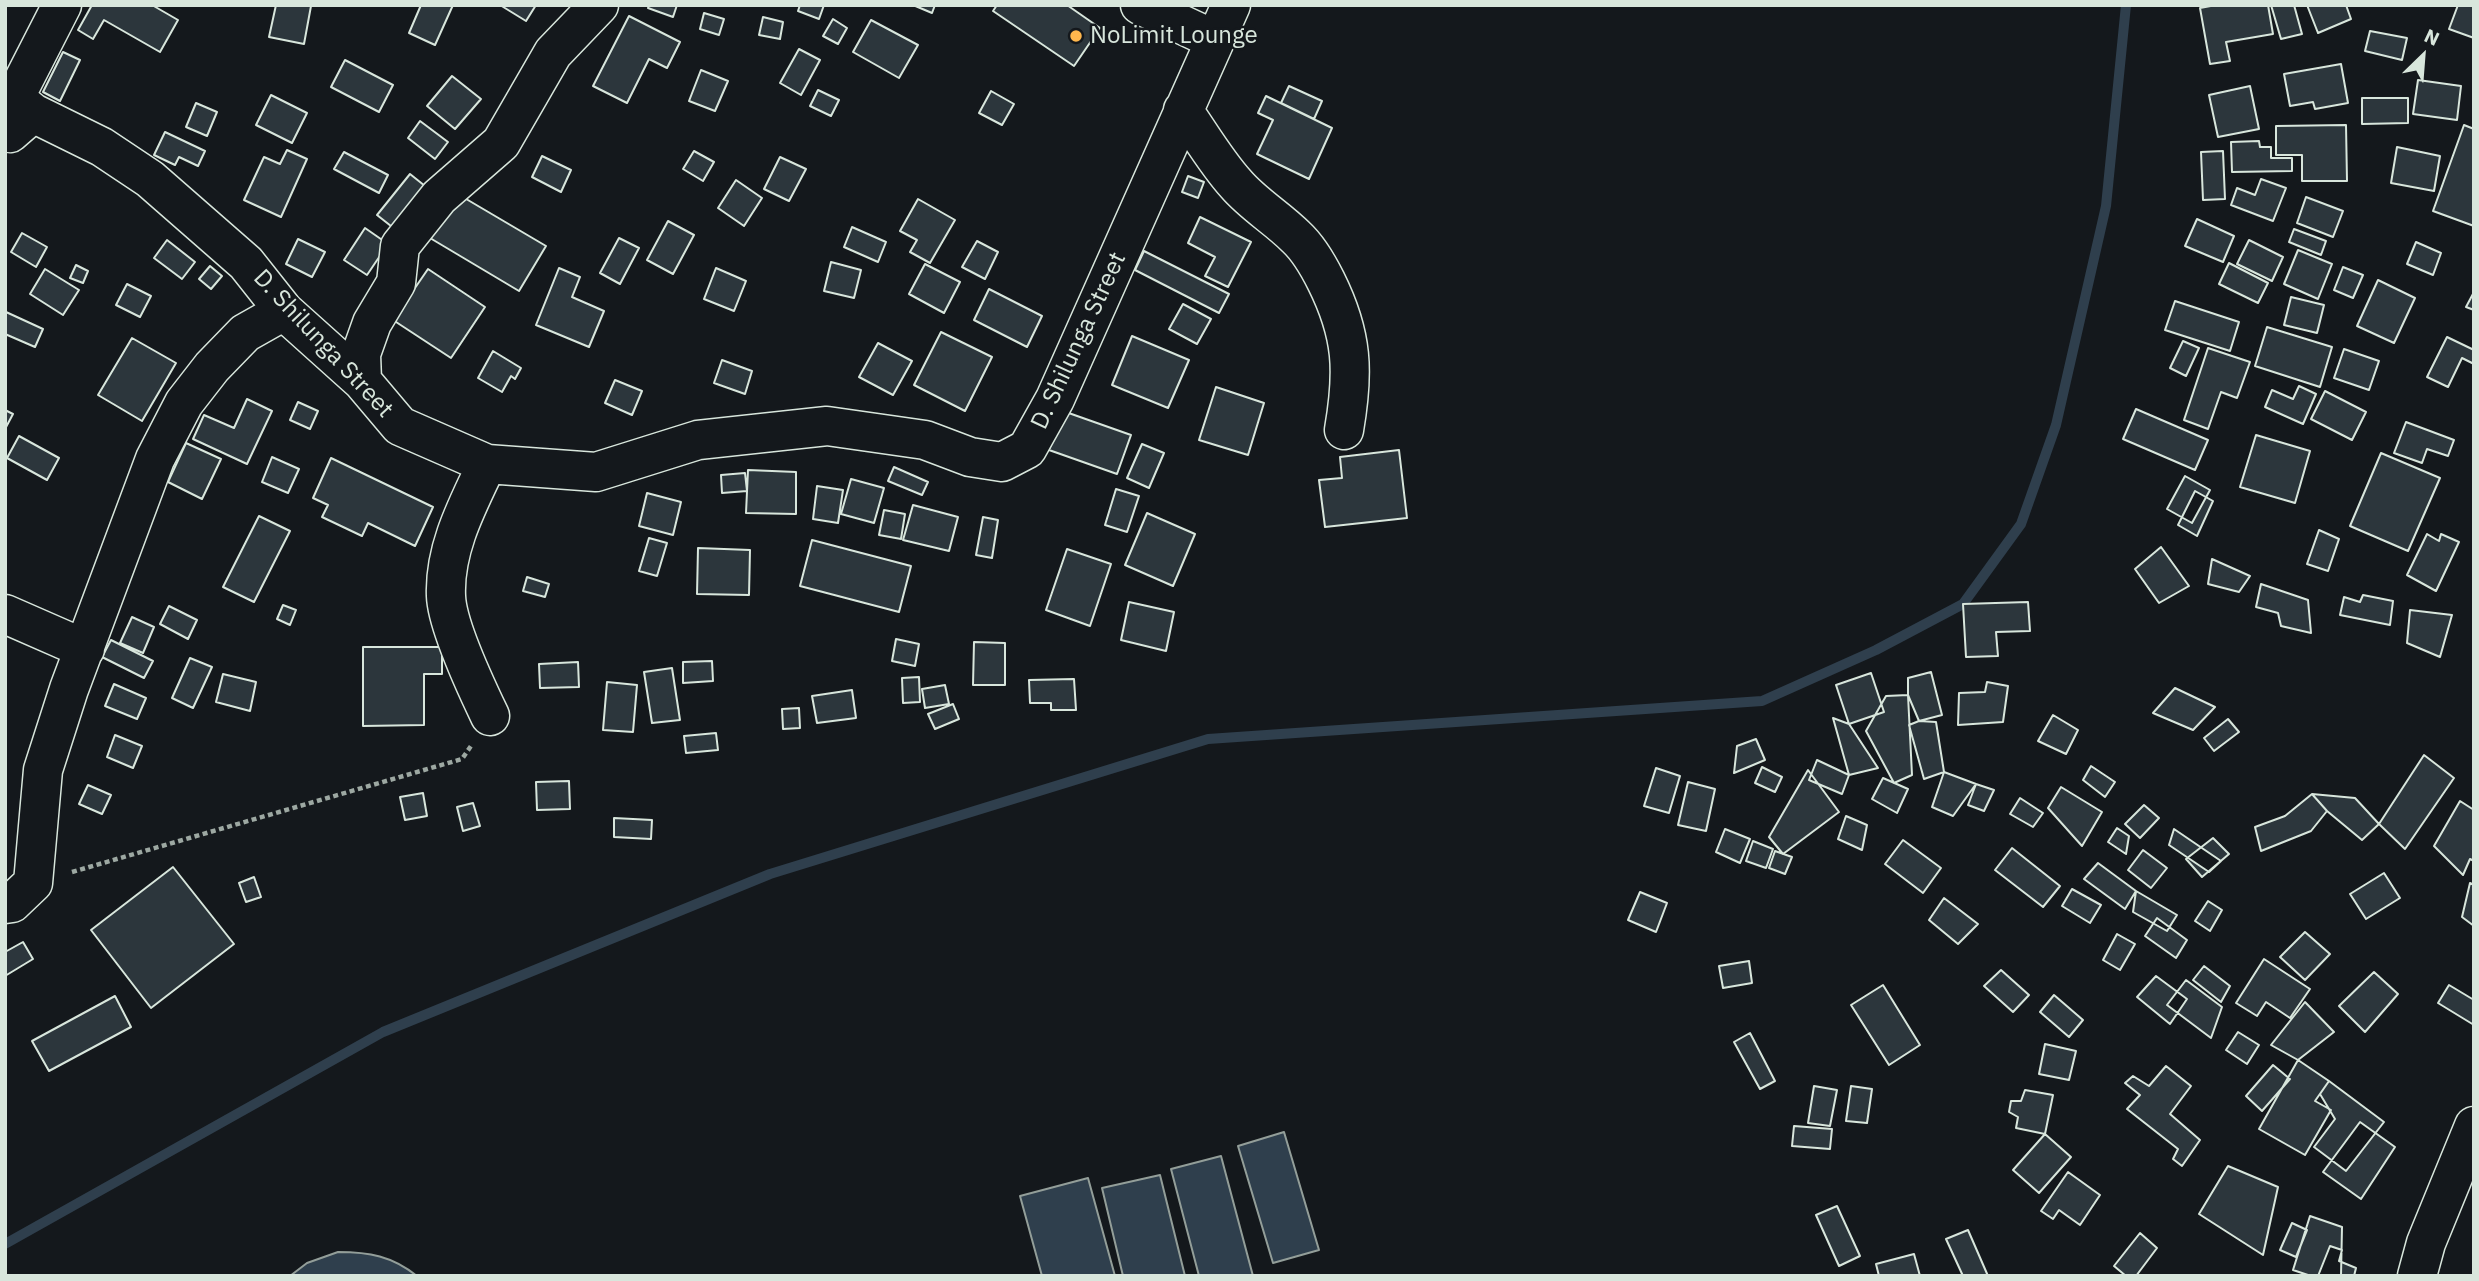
<!DOCTYPE html>
<style>
body{margin:0}
#map{position:relative;width:2479px;height:1281px;overflow:hidden;background:#14181c;font-family:"IBM Plex Sans",sans-serif}
canvas{display:block}
.frame{position:absolute;inset:0;border:7px solid #d8e6dc;pointer-events:none}
.north{position:absolute;left:2388px;top:21px;width:70px;height:70px;-webkit-text-stroke:5px #14181c;paint-order:stroke;rotate:25deg;font-size:19px;font-weight:700;line-height:28px;text-align:center;color:#d8e6dc}
.north::after{content:'';display:block;margin:auto;width:24px;height:32px;background:#d8e6dc;clip-path:polygon(50% 0,100% 100%,50% 72%,0 100%)}
</style>
<div id="map">
<canvas width="2479" height="1281"></canvas>
<div class="frame"></div>
<div class="north">N</div>
</div>
<script>
const c = document.querySelector('canvas').getContext('2d');
c.lineJoin = 'round';
function paint(path, color) {
  c.fillStyle = color;
  c.fill(path, 'evenodd');
}
function strokePath(path, color, width, dash) {
  c.strokeStyle = color;
  c.lineWidth = width;
  c.lineCap = dash ? 'butt' : 'round';
  c.setLineDash(dash || []);
  c.stroke(path);
}
function write(font, color, halo, rows, align = 'center') {
  c.font = font + ' "IBM Plex Sans",sans-serif';
  c.lineWidth = 5;
  c.setLineDash([]);
  c.textBaseline = 'middle';
  c.strokeStyle = halo;
  c.fillStyle = color;
  for (const [text, x, y, turn = 0] of rows) {
    c.save();
    c.translate(x, y);
    c.rotate((+turn || 0) * Math.PI / 180);
    c.textAlign = isNaN(turn) ? turn : align;
    if (halo) c.strokeText(text, 0, 0);
    c.fillText(text, 0, 0);
    c.restore();
  }
}
const water = new Path2D(`
 M1284 1132 1319 1250 1273 1263 1238 1146Z
 M1221 1156 1253 1276H1199L1171 1169Z
 M1160 1175 1185 1276H1123L1102 1188Z
 M1088 1178 1115 1276H1042L1020 1196Z
 M338 1252C369 1252 392 1256 417 1276H290L307 1263Z`);
paint(water, '#2f3f4d');
strokePath(water, '#939e99', 2);
strokePath(new Path2D(`
 M5 1244 383 1032 770 874 1208 739 1762 701 1876 650 1963 604 2021 524 2056 425 2106 206 2126 5`), '#2f3f4d', 10);
const building = new Path2D(`
 M92 5H152L178 20 160 52 104 20 93 39 78 30Z
 M276 5 311 6 304 44 269 37Z
 M421 5H453L435 45 409 33Z
 M500 5H536L526 21Z
 M649 5H677L673 17 648 8Z
 M800 5H824L819 19 798 11Z
 M913 5H935L932 13Z
 M997 5H1067L1100 28 1074 66 993 11Z
 M2216 5H2268L2273 34 2226 42 2230 61 2210 64 2200 8Z
 M2271 5H2294L2302 34 2281 39Z
 M2307 5H2346L2351 19 2318 33Z
 M2458 5H2474V38L2449 29Z
 M704 13 724 19 719 35 700 29Z
 M629 16 680 42 667 68 649 59 627 103 593 86Z
 M763 17 783 22 780 39 759 35Z
 M833 19 847 28 838 44 823 36Z
 M871 20 918 45 899 78 853 52Z
 M2370 31 2407 38 2402 60 2365 51Z
 M799 49 820 60 801 95 780 83Z
 M63 52 80 60 60 101 43 92Z
 M345 60 393 85 379 112 331 87Z
 M2341 64 2348 103 2315 109 2313 102 2290 106 2284 74Z
 M701 70 728 81 715 111 689 101Z
 M452 76 481 99 455 129 427 106Z
 M2418 80 2461 86 2457 120 2413 114Z
 M1289 86 1322 101 1314 119 1281 103Z
 M2250 86 2259 129 2218 137 2209 95Z
 M818 90 839 100 831 116 810 106Z
 M991 91 1014 104 1002 125 979 113Z
 M271 95 307 113 292 143 256 125Z
 M1266 96 1332 128 1309 179 1257 154 1273 120 1258 113Z
 M2362 98H2408V123L2362 124Z
 M196 103 217 112 207 136 186 127Z
 M420 121 448 142 435 159 408 138Z
 M2346 125 2347 181H2302V155H2276V126Z
 M2464 125 2474 129V226L2433 211Z
 M165 132 205 151 198 166 179 157 175 165 154 155Z
 M2259 141 2260 147H2271V158H2292V171L2232 172 2231 142Z
 M2397 147 2440 156 2434 191 2391 183Z
 M287 150 307 159 281 217 244 200 264 157 280 164Z
 M694 151 714 162 703 181 683 169Z
 M2223 151 2225 199 2203 200 2201 152Z
 M344 152 388 175 379 193 334 169Z
 M542 156 571 170 561 192 532 177Z
 M780 157 806 169 789 201 764 189Z
 M410 174 430 190 396 230 377 215Z
 M1188 176 1204 182 1198 198 1182 192Z
 M2261 179 2286 188 2273 221 2231 205 2237 188 2255 195Z
 M736 180 762 198 744 226 718 208Z
 M456 193 546 246 519 291 430 238Z
 M2306 197 2343 211 2333 237 2297 223Z
 M918 199 955 220 930 263 910 252 917 240 900 231Z
 M1200 217 1251 242 1228 287 1205 276 1215 257 1188 243Z
 M2197 219 2234 236 2223 262 2185 246Z
 M668 221 694 235 673 274 647 260Z
 M852 227 886 242 878 262 844 247Z
 M365 228 388 244 367 275 344 260Z
 M2294 229 2326 241 2321 255 2289 242Z
 M22 233 47 247 36 267 11 252Z
 M619 238 639 248 620 284 600 273Z
 M298 239 325 252 312 277 286 264Z
 M167 240 195 262 182 279 154 258Z
 M2249 240 2283 257 2272 281 2237 264Z
 M977 241 998 252 985 279 962 267Z
 M2416 242 2441 253 2433 275 2407 264Z
 M2298 250 2332 264 2318 299 2284 284Z
 M1144 251 1229 294 1219 313 1135 270Z
 M831 262 861 270 854 298 824 291Z
 M2229 263 2268 283 2258 303 2219 284Z
 M925 264 960 282 944 313 909 294Z
 M76 265 88 271 83 283 70 278Z
 M210 266 222 276 211 289 199 279Z
 M2343 267 2363 275 2353 298 2334 290Z
 M559 268 580 277 572 297 604 311 589 347 536 325Z
 M716 268 746 281 734 311 704 299Z
 M45 269 79 290 63 315 30 294Z
 M428 269 485 307 451 358 393 320Z
 M2378 280 2415 298 2394 343 2357 326Z
 M127 284 151 296 140 317 116 305Z
 M989 289 1042 316 1027 347 974 320Z
 M2474 292V310L2466 307Z
 M2291 297 2324 305 2317 333 2284 325Z
 M2175 301 2239 322 2230 351 2165 330Z
 M1183 304 1211 319 1197 344 1169 329Z
 M6 312 43 329 35 347 5 334Z
 M2267 327 2332 347 2320 387 2255 366Z
 M941 332 992 357 965 411 914 385Z
 M1132 336 1189 360 1168 408 1112 385Z
 M2447 337 2474 350V364L2462 358 2448 387 2427 377Z
 M132 338 176 363 142 421 98 395Z
 M2183 341 2199 348 2186 376 2170 368Z
 M878 343 912 361 893 395 859 377Z
 M2208 348 2250 362 2237 398 2221 392 2208 429 2184 420Z
 M2344 349 2379 361 2369 390 2334 378Z
 M493 351 521 368 515 379 511 376 502 392 478 378Z
 M722 360 752 371 745 394 714 383Z
 M615 380 642 391 632 415 605 403Z
 M2299 386 2316 394 2303 424 2265 407 2272 390 2293 399Z
 M1216 387 1264 403 1248 455 1199 440Z
 M2325 391 2366 412 2352 440 2311 419Z
 M247 399 272 411 247 464 193 439 204 415 234 428Z
 M298 402 318 411 310 429 290 420Z
 M2136 409 2208 440 2195 470 2123 439Z
 M5 410 13 414 5 429Z
 M1063 411 1131 435 1117 474 1049 450Z
 M2406 422 2454 440 2448 456 2427 449 2422 463 2394 453Z
 M2256 435 2310 451 2295 503 2240 487Z
 M19 436 59 458 47 480 7 458Z
 M186 443 221 459 202 499 168 482Z
 M1142 444 1164 453 1149 488 1127 478Z
 M1399 450 1407 518 1325 527 1319 480 1342 478 1340 457Z
 M2381 453 2440 478 2408 551 2350 526Z
 M272 457 299 469 288 493 262 482Z
 M331 458 433 507 415 546 368 523 362 536 322 517 328 505 313 498Z
 M894 467 928 482 922 495 888 481Z
 M748 470 796 472V514L746 513Z
 M745 473 747 491 722 493 721 475Z
 M2185 476 2210 490 2192 523 2167 509Z
 M851 479 884 488 874 523 841 514Z
 M817 486 843 490 838 523 813 519Z
 M1116 489 1139 496 1127 532 1105 525Z
 M2195 491 2213 501 2197 536 2178 525Z
 M647 493 681 502 673 535 639 526Z
 M913 505 958 517 949 551 903 540Z
 M884 510 905 514 901 539 879 535Z
 M1147 513 1195 534 1173 586 1125 565Z
 M259 516 290 531 254 602 223 587Z
 M983 517 998 520 992 558 976 555Z
 M2319 530 2339 539 2328 571 2307 564Z
 M2427 534 2439 541 2441 534 2459 542 2436 591 2407 575Z
 M649 538 667 543 657 576 639 571Z
 M812 540 911 566 899 612 800 586Z
 M2161 547 2189 586 2159 603 2135 569Z
 M698 548 750 550 749 595 697 594Z
 M1067 549 1111 564 1090 626 1046 610Z
 M2212 559 2250 576 2239 592 2208 584Z
 M527 577 549 584 545 597 523 591Z
 M2261 584 2308 600 2311 633 2281 626 2278 613 2256 607Z
 M2363 595 2393 601 2390 625 2340 615 2344 597 2360 602Z
 M1129 602 1174 612 1166 651 1121 640Z
 M2028 602 2030 631 1996 632 1998 656 1966 657 1963 604Z
 M283 605 296 610 290 625 277 619Z
 M169 606 197 620 188 639 160 624Z
 M2410 610 2452 615 2440 657 2407 643Z
 M132 617 154 627 143 653 120 643Z
 M896 639 919 644 915 666 892 661Z
 M111 640 153 661 144 678 102 657Z
 M974 642 1005 643V685H973Z
 M363 647H442V674H424V725L363 726Z
 M190 658 212 667 193 708 172 698Z
 M712 661 713 681 683 683V662Z
 M578 662 579 687 540 688 539 664Z
 M672 668 680 720 652 723 644 672Z
 M1931 672 1942 715 1919 721 1908 695V678Z
 M1871 673 1884 712 1849 724 1836 685Z
 M223 674 256 682 250 711 216 702Z
 M919 677 920 702 903 703 902 678Z
 M1074 679 1076 710H1051V703H1030L1029 680Z
 M607 682 637 685 633 732 603 730Z
 M1987 682 2008 686 2003 722 1958 725 1959 693 1985 692Z
 M114 684 146 698 137 719 105 706Z
 M945 685 949 704 925 708 922 689Z
 M2175 688 2215 707 2193 730 2153 713Z
 M852 690 856 718 817 723 812 696Z
 M1908 695 1912 775 1894 783 1866 731 1886 696Z
 M953 704 959 719 935 729 928 714Z
 M799 708 800 728 783 729 782 709Z
 M2053 715 2078 730 2066 754 2038 741Z
 M1833 718 1849 724 1878 768 1849 775Z
 M2228 719 2239 732 2214 751 2204 738Z
 M1919 721 1936 722 1944 772 1924 779 1909 725Z
 M716 733 718 750 686 753 684 736Z
 M115 735 142 746 133 768 107 757Z
 M1756 739 1765 760 1734 773 1737 746Z
 M2424 755 2454 778 2405 849 2379 824Z
 M1817 760 1849 775 1842 794 1809 780Z
 M2091 766 2115 782 2105 797 2083 780Z
 M1762 767 1782 777 1775 792 1755 783Z
 M1656 768 1680 776 1669 813 1644 806Z
 M1808 770 1839 812 1783 854 1769 837Z
 M1944 772 1976 784 1953 816 1932 807Z
 M1883 778 1908 789 1897 813 1872 799Z
 M569 781 570 809 537 810 536 782Z
 M1688 782 1715 789 1706 831 1678 825Z
 M1976 784 1994 790 1984 811 1968 805Z
 M88 785 111 795 102 814 79 804Z
 M2061 787 2102 812 2082 846 2048 808Z
 M423 793 427 816 405 820 400 797Z
 M2312 794 2355 798 2379 824 2362 840 2327 811Z
 M2312 794 2327 811 2311 831 2261 851 2255 827 2285 816Z
 M2020 798 2043 813 2033 827 2010 814Z
 M2460 801 2474 810V861L2470 859 2463 875 2434 846Z
 M473 803 480 826 463 831 457 807Z
 M2144 805 2159 818 2140 838 2125 824Z
 M1846 816 1867 825 1862 850 1838 839Z
 M614 818 652 820 651 839 614 837Z
 M2117 828 2129 836 2126 854 2108 842Z
 M1725 829 1750 839 1740 863 1716 852Z
 M2174 829 2221 861 2209 872 2169 845Z
 M2213 838 2229 854 2202 877 2186 859Z
 M1903 840 1941 868 1923 893 1885 864Z
 M1753 841 1773 849 1766 868 1746 861Z
 M2012 848 2060 886 2043 907 1995 870Z
 M2143 850 2167 868 2151 888 2128 870Z
 M1775 851 1792 857 1785 874 1769 868Z
 M2098 863 2136 891 2125 909 2084 879Z
 M173 867 234 944 151 1008 91 930Z
 M2384 873 2400 898 2366 919 2350 894Z
 M254 877 261 897 246 902 239 883Z
 M2470 883 2474 885V926L2462 917Z
 M2072 889 2101 905 2090 923 2062 906Z
 M2136 891 2177 915 2167 931 2133 912Z
 M1640 892 1667 903 1656 932 1628 920Z
 M1944 898 1978 924 1958 944 1929 920Z
 M2208 901 2222 910 2210 931 2195 921Z
 M2157 918 2187 940 2176 958 2145 936Z
 M2305 932 2330 954 2305 980 2280 957Z
 M2117 934 2135 944 2120 970 2103 960Z
 M23 942 33 959 5 976V952Z
 M2264 959 2310 989 2290 1018 2266 1002 2257 1016 2236 1003Z
 M1749 961 1752 983 1723 988 1719 966Z
 M2204 966 2230 986 2221 1002 2193 980Z
 M2001 970 2029 995 2013 1012 1984 986Z
 M2374 972 2398 994 2365 1032 2339 1006Z
 M2156 976 2187 999 2170 1024 2137 997Z
 M2186 980 2222 1007 2211 1038 2167 1005Z
 M1883 985 1920 1045 1889 1065 1851 1005Z
 M2449 985 2474 1000V1025L2438 1003Z
 M2054 995 2083 1020 2069 1037 2040 1012Z
 M115 996 131 1027 49 1071 32 1041Z
 M2305 1002 2334 1032 2298 1060 2271 1045Z
 M2238 1032 2259 1045 2247 1064 2226 1050Z
 M1750 1033 1775 1081 1760 1089 1734 1042Z
 M2045 1044 2076 1051 2069 1080 2039 1074Z
 M2298 1060 2329 1081 2315 1101 2331 1110 2305 1155 2259 1129Z
 M2273 1065 2290 1079 2262 1111 2246 1096Z
 M2166 1066 2191 1086 2170 1114 2200 1140 2182 1166 2173 1159 2178 1149 2127 1109 2140 1095 2125 1083 2133 1076 2149 1086Z
 M2329 1081 2384 1122 2346 1171 2314 1147 2335 1119 2320 1094Z
 M1814 1086 1837 1090 1830 1126 1808 1123Z
 M1851 1086 1872 1089 1867 1123 1846 1121Z
 M2025 1090 2053 1095 2045 1134 2016 1128 2018 1117 2009 1112 2011 1101H2021Z
 M2360 1122 2395 1147 2361 1199 2323 1172Z
 M1794 1126 1832 1129 1830 1149 1792 1146Z
 M2045 1134 2071 1157 2039 1193 2013 1170Z
 M2228 1166 2278 1187 2263 1255 2199 1214Z
 M2068 1172 2100 1195 2080 1225 2059 1210 2053 1219 2041 1211Z
 M1837 1206 1860 1256 1839 1266 1816 1215Z
 M2310 1216 2342 1227 2341 1276H2311L2293 1270Z
 M2292 1223 2307 1230 2296 1257 2280 1250Z
 M1968 1230 1988 1276H1963L1946 1239Z
 M2140 1233 2157 1248 2136 1276H2126L2114 1266Z
 M2330 1246 2342 1250 2339 1261 2356 1268 2354 1276H2318Z
 M1914 1254 1920 1276H1879L1876 1264Z`);
paint(building, '#2c363c');
strokePath(building, '#d8e6dc', 2);
const minor = new Path2D(`
 M1140 5 1215 40
 M5 90 33 113 102 147 150 179 246 263 284 311 362 381 400 426 487 464 596 472 698 440 827 426 925 440 970 457 1002 462 1027 449 1055 399 1231 5
 M15 97 62 5
 M1183 110C1200 134 1216 162 1236 184 1253 204 1277 218 1296 237 1309 249 1318 265 1326 281 1353 335 1354 372 1344 430
 M5 131 10 133 33 113
 M362 381 361 354 372 323 396 283 400 246 439 197 501 143 553 53 599 5
 M487 464C467 506 444 549 446 596 447 625 477 689 490 716
 M5 614 85 649
 M5 904 12 903 33 883 43 770 69 689 155 459 184 403 212 367 245 333 284 311`);
const major = new Path2D(`
 M2417 1276 2426 1243 2474 1126`);
strokePath(minor, '#d8e6dc', 41);
strokePath(major, '#d8e6dc', 41);
strokePath(new Path2D(`
 M72 872 462 759 471 746`), '#9da8a2', 4.5, [5, 3.5]);
strokePath(minor, '#14181c', 38);
strokePath(major, '#14181c', 38);
for (const [x, y, r, color] of [
 [1076,36,7,"#ffb74d"]
]) {
  const dot = new Path2D();
  dot.arc(x, y, r, 0, 2 * Math.PI);
  c.fillStyle = color;
  c.fill(dot);
  strokePath(dot, '#14181c', 2.5);
}
write('24px', '#d8e6dc', '#14181c', [
 ["NoLimit Lounge",1090,36]
], 'left');
write('24px', '#d8e6dc', '#14181c', [
 ["D. Shilunga Street",1079,341,-65],
 ["D. Shilunga Street",323,344,47]
]);
</script>
